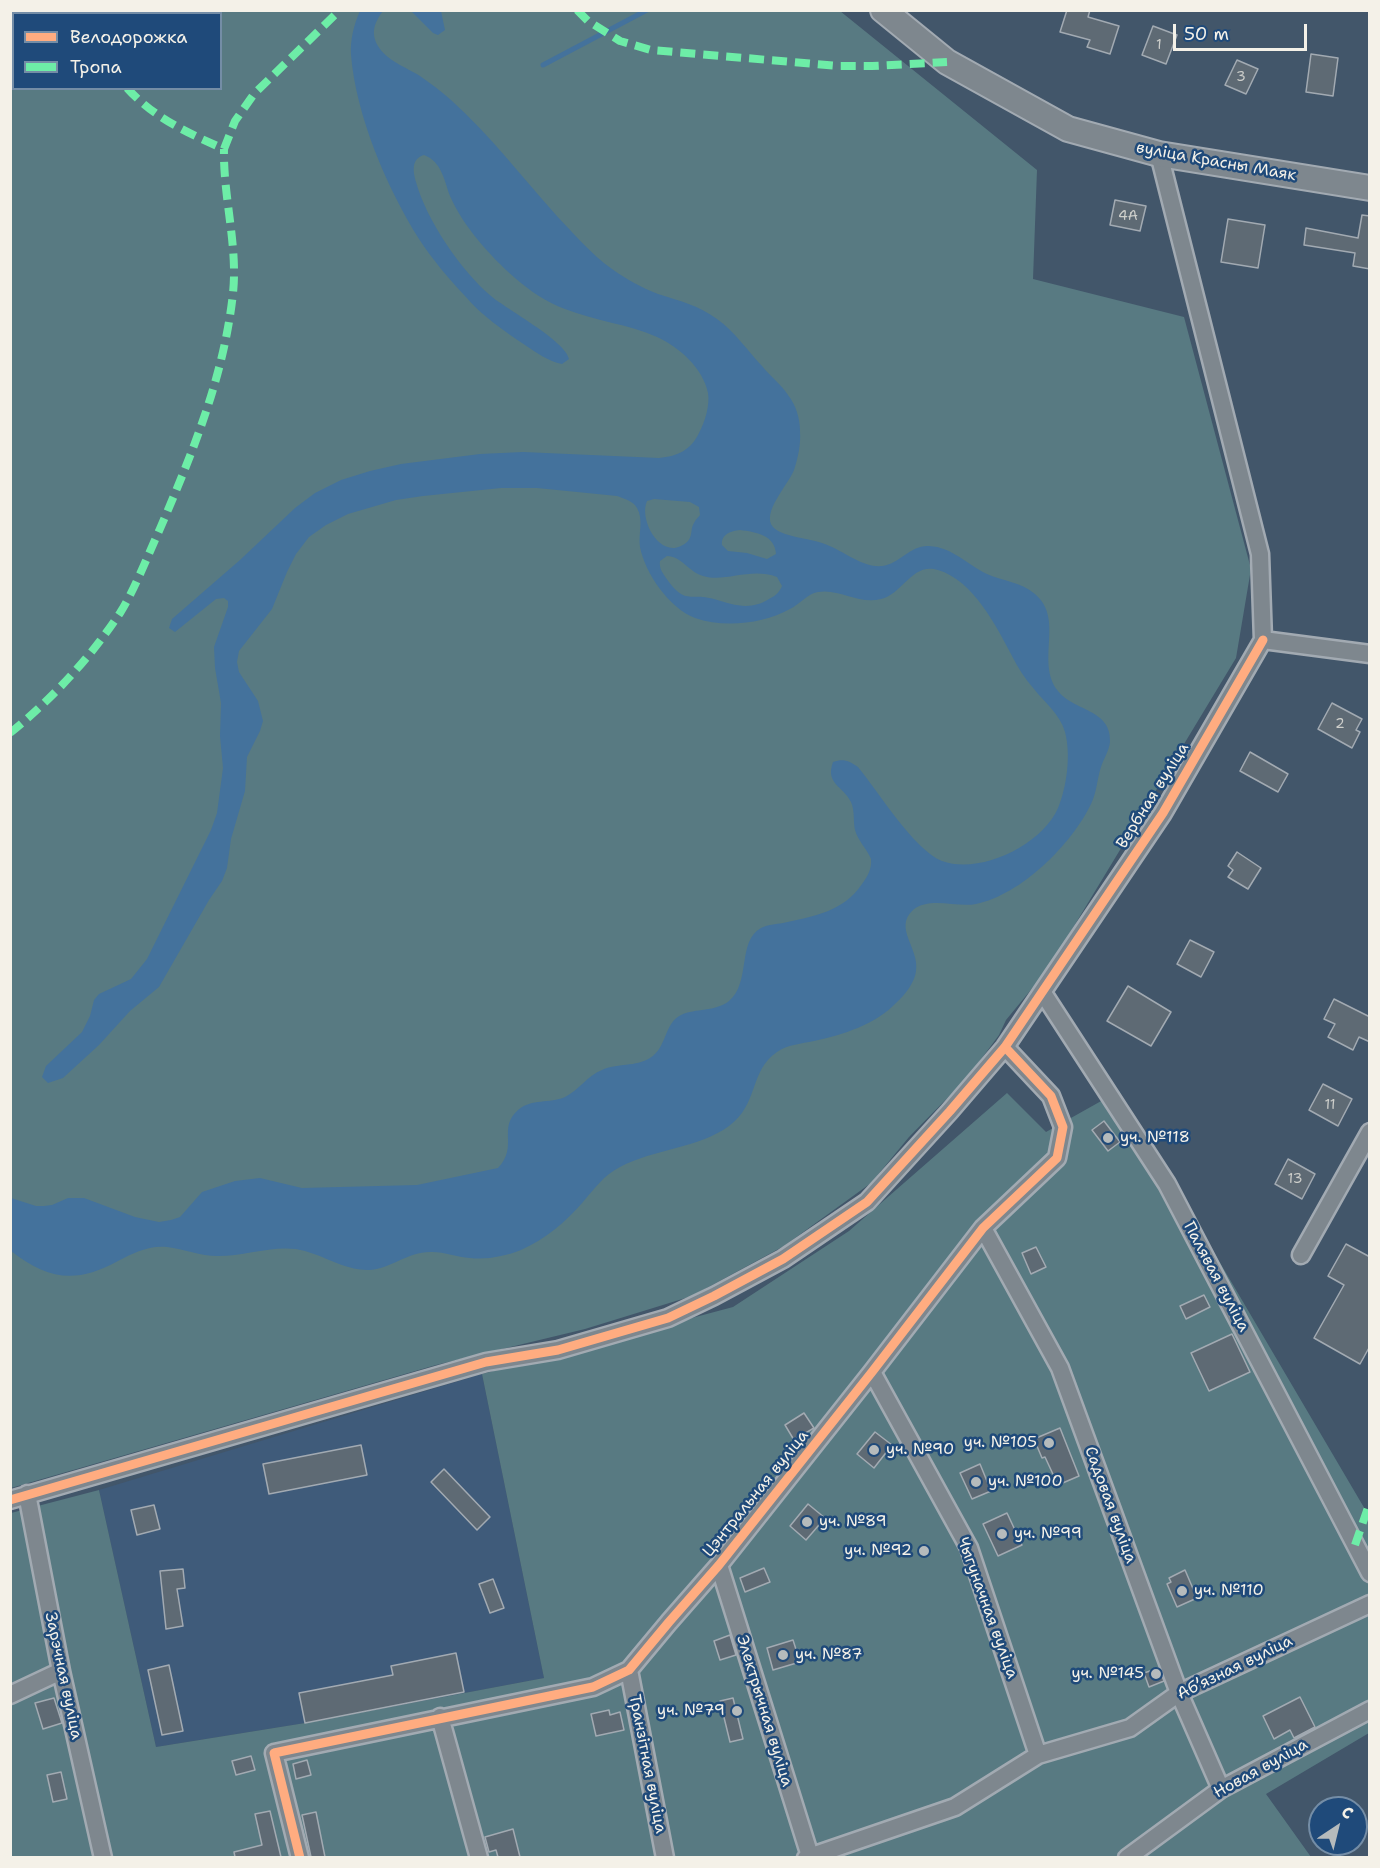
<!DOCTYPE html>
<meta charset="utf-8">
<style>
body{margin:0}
#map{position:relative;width:1380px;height:1868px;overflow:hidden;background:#42566a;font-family:"Shantell Sans",sans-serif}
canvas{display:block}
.frame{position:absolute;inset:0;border:12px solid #f4f1e8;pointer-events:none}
.legend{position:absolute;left:12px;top:12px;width:210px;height:78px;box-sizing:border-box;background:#1f4a7a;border:2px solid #748da6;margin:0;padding:8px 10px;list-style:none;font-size:18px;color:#f4f1e8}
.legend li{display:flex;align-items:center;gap:12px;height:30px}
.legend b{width:30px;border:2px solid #748da6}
.north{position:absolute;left:1308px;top:1796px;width:60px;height:60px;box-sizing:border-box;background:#1f4a7a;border:2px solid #748da6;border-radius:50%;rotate:35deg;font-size:16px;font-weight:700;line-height:24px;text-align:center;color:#f4f1e8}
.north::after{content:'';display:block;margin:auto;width:21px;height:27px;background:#b6bbbc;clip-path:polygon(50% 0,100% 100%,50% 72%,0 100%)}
.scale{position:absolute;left:1173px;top:24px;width:134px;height:27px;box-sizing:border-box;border:3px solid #f4f1e8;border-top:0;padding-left:8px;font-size:18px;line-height:21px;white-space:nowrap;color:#f4f1e8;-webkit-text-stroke:4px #1f4a7a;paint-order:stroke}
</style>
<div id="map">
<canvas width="1380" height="1868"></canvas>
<div class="frame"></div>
<ul class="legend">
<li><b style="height:8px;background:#ffac80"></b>Велодорожка</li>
<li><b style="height:8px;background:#6deda7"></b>Тропа</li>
</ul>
<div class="north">С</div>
<div class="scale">50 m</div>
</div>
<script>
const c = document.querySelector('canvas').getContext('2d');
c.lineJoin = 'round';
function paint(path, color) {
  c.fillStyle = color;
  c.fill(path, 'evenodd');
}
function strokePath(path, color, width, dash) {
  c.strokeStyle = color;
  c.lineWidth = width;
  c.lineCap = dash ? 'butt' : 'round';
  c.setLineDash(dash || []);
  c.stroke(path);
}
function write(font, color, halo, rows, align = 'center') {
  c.font = font + ' "Shantell Sans",sans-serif';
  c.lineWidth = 5;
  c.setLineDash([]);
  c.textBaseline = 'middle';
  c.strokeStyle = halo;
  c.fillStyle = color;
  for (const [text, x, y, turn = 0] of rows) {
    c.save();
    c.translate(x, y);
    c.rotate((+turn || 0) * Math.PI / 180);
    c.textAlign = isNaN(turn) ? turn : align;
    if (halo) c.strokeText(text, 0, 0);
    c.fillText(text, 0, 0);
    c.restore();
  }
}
paint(new Path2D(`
 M482 1374 544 1678 305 1723 156 1747 99 1490Z`), '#3f5b7a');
paint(new Path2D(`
 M11 11H840L1037 170 1033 279 1184 317 1251 569 1236 658 1048 969 1006 1020 999 1035 967 1078 909 1137 871 1183 784 1246 692 1296 585 1329 436 1365 11 1488ZM14 14H220V88H14Z
 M1119 1091 1369 1516V1733L1266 1794 1311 1857 11 1858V1513L99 1490 156 1747 305 1723 544 1678 482 1374 733 1307 849 1231 1007 1093 1046 1132Z`), '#587a82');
paint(new Path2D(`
 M360 11H383C375 22 370 32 378 46 387 61 406 67 420 76 430 83 441 91 451 100 489 134 522 177 556 215 574 234 591 254 612 269 626 279 642 288 658 294 680 301 698 305 717 319 735 332 747 350 762 366 770 376 781 384 788 395 796 405 800 419 800 431 801 444 798 458 794 470 788 485 761 513 773 527 780 536 811 539 822 543 842 549 861 568 882 566 900 564 910 545 929 546 952 547 968 565 987 574 1003 581 1021 582 1035 594 1065 619 1035 662 1058 691 1073 711 1112 709 1110 742 1109 751 1104 758 1101 767 1097 779 1097 792 1091 804 1072 844 1021 895 976 904 957 908 930 896 913 910 893 928 920 949 916 971 915 982 905 995 896 1003 876 1024 843 1035 814 1041 801 1044 789 1044 777 1052 749 1071 759 1104 729 1126 699 1148 654 1149 620 1167 603 1176 595 1188 583 1202 567 1221 544 1240 521 1250 506 1256 487 1260 470 1258 457 1257 445 1252 432 1252 409 1251 392 1268 370 1270 344 1271 321 1253 296 1249 270 1246 244 1256 218 1256 200 1256 184 1249 167 1247 149 1245 133 1253 118 1261 76 1284 48 1280 11 1251V1198L36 1206H44L52 1205 68 1198H84L135 1217 159 1222 171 1220 180 1217 202 1192 235 1181 260 1178 302 1188 417 1185 498 1168C519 1146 497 1129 518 1110 532 1098 549 1104 565 1097 579 1090 587 1076 602 1070 617 1063 636 1067 650 1058 667 1048 664 1023 681 1015 696 1008 715 1012 729 1001 751 983 737 941 761 928 767 925 776 924 783 923 814 916 843 912 862 884 868 876 872 868 871 859 867 849 858 841 855 830 853 821 855 811 851 802 843 786 825 784 833 762 844 758 849 761 858 767 878 791 914 850 942 861 980 875 1042 845 1058 808 1067 787 1071 754 1065 732 1060 714 1045 703 1034 689 1025 679 1018 668 1012 656 997 627 973 580 938 570 912 562 903 594 881 599 859 605 839 588 818 592 807 594 800 604 790 609 763 624 724 628 695 618 669 608 645 573 640 547 638 534 644 520 637 508 633 501 625 499 617 496L537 488H501L423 496 396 500 348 514 326 525 309 537 296 554 287 572 272 609 239 651 237 662 239 672 258 701 263 721 260 731 247 757 245 791 231 839 227 868 222 881 209 900 159 987 130 1011 99 1045 63 1078 48 1083 42 1077 46 1066 82 1032 90 1016 94 1000 99 994 131 979 147 959 211 830 217 813 223 768 220 736 221 703 215 668 214 647 228 607V601L224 598 216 599 175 632 169 628 172 619 240 560 295 508 315 493 341 480 370 471 401 464 480 454 523 452 659 458C678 456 691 450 699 433 705 422 710 405 708 393 703 368 679 347 657 337 628 324 595 321 565 309 546 302 530 291 515 278 490 256 463 226 450 196 444 180 442 162 424 155 411 159 413 171 416 182 426 219 461 271 491 296 506 309 566 341 569 359L562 364C548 361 537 353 525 345 504 331 482 316 465 296 449 279 432 259 419 239 387 188 356 116 351 55 350 40 354 24 360 11ZM654 499 690 502 699 507 700 515C698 518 695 520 694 523 690 529 693 535 688 541 663 565 638 521 647 501ZM740 530C756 532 775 535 776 554L767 559 747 553 728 551 722 545C721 534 731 531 740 530ZM667 556C681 556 689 572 703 576 725 583 750 567 777 577L782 586C779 593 775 596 769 599 750 611 734 605 714 599 688 592 686 606 666 578 662 572 659 568 660 561Z
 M411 11H441L445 30 438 35 433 33Z`), '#44729c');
strokePath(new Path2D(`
 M543 65 647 10`), '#44729c', 5);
const building = new Path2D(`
 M1067 10H1090L1088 17 1119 26 1110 54 1087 47 1090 40 1060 32Z
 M1153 26 1177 35 1166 64 1142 55Z
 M1311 54 1338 58 1333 96 1306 92Z
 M1237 60 1258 69 1246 94 1225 85Z
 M1115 200 1146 206 1140 231 1110 225Z
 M1362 215 1370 216V269L1353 266 1355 253 1304 245 1306 228 1358 238Z
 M1228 219 1265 225 1258 268 1221 262Z
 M1332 703 1362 719 1356 730 1360 732 1352 748 1318 729Z
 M1250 752 1288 774 1278 792 1240 771Z
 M1237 852 1261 868 1248 889 1228 877 1233 870 1228 866Z
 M1190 940 1214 952 1201 977 1177 964Z
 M1128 986 1171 1012 1151 1046 1107 1021Z
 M1334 999 1370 1017V1042L1359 1037 1353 1050 1328 1037 1335 1024 1324 1019Z
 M1323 1084 1352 1099 1338 1126 1309 1110Z
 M1104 1121 1120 1142 1108 1151 1092 1130Z
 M1288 1159 1315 1174 1302 1199 1275 1184Z
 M1346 1244 1370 1257V1346L1360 1364 1314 1338 1344 1285 1328 1276Z
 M1036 1247 1046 1267 1031 1274 1022 1253Z
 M1204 1295 1210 1307 1186 1319 1180 1306Z
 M1232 1334 1250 1372 1209 1391 1191 1353Z
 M804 1413 814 1428 794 1440 785 1425Z
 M1060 1428 1079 1476 1058 1485 1045 1457 1042 1458 1034 1439Z
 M875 1432 892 1445 874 1468 857 1454Z
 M361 1445 367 1475 269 1494 263 1464Z
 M980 1464 991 1491 972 1499 960 1473Z
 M444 1469 490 1517 477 1530 431 1482Z
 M808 1504 825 1518 806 1540 790 1526Z
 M154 1505 160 1529 137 1535 131 1510Z
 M1007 1513 1022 1545 998 1556 983 1524Z
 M764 1568 770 1582 745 1592 740 1578Z
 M183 1569 185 1588 177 1589 183 1626 166 1629 160 1571Z
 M1185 1570 1197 1598 1177 1607 1167 1584 1171 1582 1169 1578Z
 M493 1579 504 1608 490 1613 479 1584Z
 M730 1635 736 1655 720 1660 714 1641Z
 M793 1640 800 1662 773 1670 767 1648Z
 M456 1653 464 1692 305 1723 299 1693 393 1675 391 1666Z
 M169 1665 183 1731 162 1735 148 1670Z
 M1159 1668 1164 1681 1149 1687 1144 1673Z
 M1300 1697 1315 1727 1294 1738 1290 1730 1274 1739 1263 1716Z
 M54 1698 62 1723 43 1729 35 1703Z
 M733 1698 743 1739 730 1742 720 1701Z
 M609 1710 610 1715 620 1712 624 1730 596 1736 591 1714Z
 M251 1756 255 1770 236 1775 232 1761Z
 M307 1760 311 1775 296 1779 293 1764Z
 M61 1772 67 1799 53 1802 47 1775Z
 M270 1811 281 1857H235L234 1852 262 1845 255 1814Z
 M316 1812 325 1857H311L302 1815Z
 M513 1829 520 1857H498L496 1850 489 1852 485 1837Z`);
paint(building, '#5e6a74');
strokePath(building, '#a2aab2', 1.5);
const street = new Path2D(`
 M1159 154 1260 554 1263 640
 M1263 640 1370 654
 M1043 993 1167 1184 1370 1573
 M983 1228 1060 1368 1179 1693 1221 1789
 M1301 1255 1370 1132
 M872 1372 969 1548 1038 1755
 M27 1494 61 1671 103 1858
 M10 1500 486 1362 558 1350 668 1318 714 1296 783 1259 867 1202 950 1111 1005 1047 1163 813 1263 640
 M719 1565 810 1856
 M629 1670 665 1858
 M10 1695 61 1671
 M440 1717 479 1858
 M300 1858 274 1753 593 1687 629 1670 669 1622 719 1565 872 1372 983 1228 1057 1158 1063 1127 1051 1096 1005 1047
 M806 1858 955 1807 1038 1755 1130 1728 1179 1693 1370 1604
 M1127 1858 1221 1789 1370 1710`);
const secondary = new Path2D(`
 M883 10 947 62 1068 129 1159 154 1370 188`);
strokePath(street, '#a2aab2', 21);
strokePath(secondary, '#a2aab2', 28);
strokePath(street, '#7e878e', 16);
strokePath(secondary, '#7e878e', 24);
strokePath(new Path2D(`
 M51 10 54 14
 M577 10 588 21 620 41 651 50 839 66H872L947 62
 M127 88C154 118 188 133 224 149L235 121 254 94 340 10
 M10 733C52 699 90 658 120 613 134 591 148 555 159 531 192 454 224 377 233 293 238 245 223 197 224 149
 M1355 1545 1370 1502`), '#6deda7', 8, [15, 8]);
strokePath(new Path2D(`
 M10 1500 486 1362 558 1350 668 1318 714 1296 783 1259 867 1202 950 1111 1005 1047 1163 813 1263 640
 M300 1858 274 1753 593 1687 629 1670 669 1622 719 1565 872 1372 983 1228 1057 1158 1063 1127 1051 1096 1005 1047`), '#ffac80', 9);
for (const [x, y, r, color] of [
 [1108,1138,6,"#b6bbbc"],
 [1049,1443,6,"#b6bbbc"],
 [874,1450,6,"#b6bbbc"],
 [976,1482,6,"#b6bbbc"],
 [807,1522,6,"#b6bbbc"],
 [1002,1534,6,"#b6bbbc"],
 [924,1551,6,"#b6bbbc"],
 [1182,1591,6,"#b6bbbc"],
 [783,1655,6,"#b6bbbc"],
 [1156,1674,6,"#b6bbbc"],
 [737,1711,6,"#b6bbbc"]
]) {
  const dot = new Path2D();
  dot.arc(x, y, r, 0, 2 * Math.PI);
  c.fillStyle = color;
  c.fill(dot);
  strokePath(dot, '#1f4a7a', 2);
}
write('14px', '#cecfcb', null, [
 ["1",1159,45],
 ["3",1241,77],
 ["4А",1128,216],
 ["2",1340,724],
 ["11",1330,1105],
 ["13",1295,1179]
]);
write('16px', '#f4f1e8', '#1f4a7a', [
 ["вуліца Красны Маяк",1216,162,10],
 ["Вербная вуліца",1153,796,-58],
 ["Палявая вуліца",1216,1277,62],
 ["Цэнтральная вуліца",756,1494,-51],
 ["Садовая вуліца",1110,1505,70],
 ["Чыгуначная вуліца",987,1608,70],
 ["Абʼязная вуліца",1235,1668,-26],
 ["Зарэчная вуліца",63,1676,78],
 ["Электрычная вуліца",764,1711,73],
 ["Транзітная вуліца",647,1764,79],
 ["Новая вуліца",1261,1769,-29]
]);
write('16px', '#f4f1e8', '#1f4a7a', [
 ["уч. №118",1120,1138],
 ["уч. №105",1037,1443,"right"],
 ["уч. №90",886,1450],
 ["уч. №100",988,1482],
 ["уч. №89",819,1522],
 ["уч. №99",1014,1534],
 ["уч. №92",912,1551,"right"],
 ["уч. №110",1194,1591],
 ["уч. №87",795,1655],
 ["уч. №145",1144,1674,"right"],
 ["уч. №79",725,1711,"right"]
], 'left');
</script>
